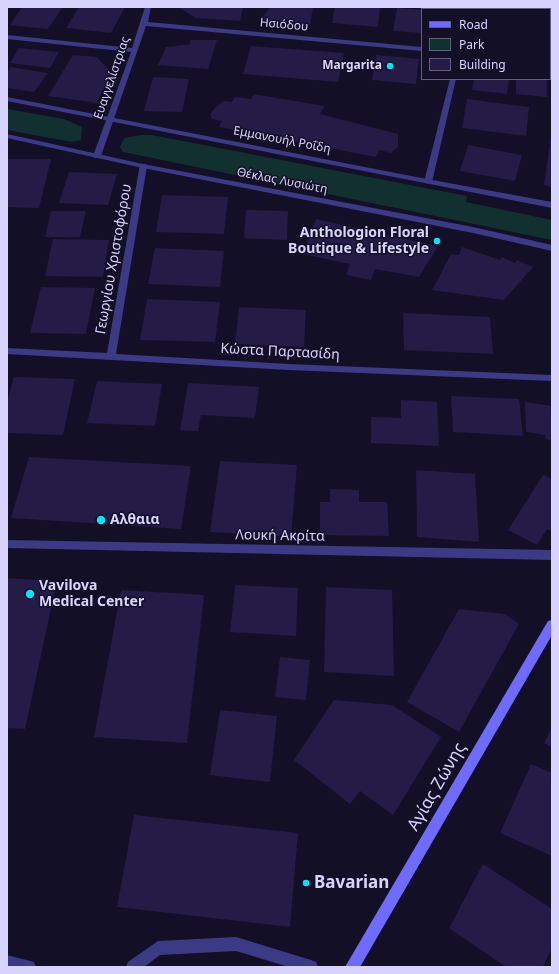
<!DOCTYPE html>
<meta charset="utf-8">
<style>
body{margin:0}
#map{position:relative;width:559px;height:974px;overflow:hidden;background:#130f26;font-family:"Noto Sans",sans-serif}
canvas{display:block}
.frame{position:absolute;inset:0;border:8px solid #d9d4ff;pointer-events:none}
.legend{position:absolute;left:421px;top:8px;width:130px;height:72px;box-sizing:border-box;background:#130f26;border:1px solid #625e7d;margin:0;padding:5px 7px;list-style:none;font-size:12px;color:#d9d4ff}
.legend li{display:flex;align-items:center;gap:8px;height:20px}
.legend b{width:20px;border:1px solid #625e7d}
</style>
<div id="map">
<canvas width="559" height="974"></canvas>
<div class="frame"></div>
<ul class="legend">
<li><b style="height:5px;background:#6f6bff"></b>Road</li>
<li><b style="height:11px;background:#12302f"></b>Park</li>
<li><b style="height:11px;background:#241b47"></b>Building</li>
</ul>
</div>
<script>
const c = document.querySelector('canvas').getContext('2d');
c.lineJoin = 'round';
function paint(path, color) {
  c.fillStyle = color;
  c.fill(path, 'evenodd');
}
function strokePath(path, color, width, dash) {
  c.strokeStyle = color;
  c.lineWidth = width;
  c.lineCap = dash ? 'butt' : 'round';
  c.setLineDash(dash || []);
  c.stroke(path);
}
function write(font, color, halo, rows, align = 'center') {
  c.font = font + ' "Noto Sans",sans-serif';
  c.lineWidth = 3;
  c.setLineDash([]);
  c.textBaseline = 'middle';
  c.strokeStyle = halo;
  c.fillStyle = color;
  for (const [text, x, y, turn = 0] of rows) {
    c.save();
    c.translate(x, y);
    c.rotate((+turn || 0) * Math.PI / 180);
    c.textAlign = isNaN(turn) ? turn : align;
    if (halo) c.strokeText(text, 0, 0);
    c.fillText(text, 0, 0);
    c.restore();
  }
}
paint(new Path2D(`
 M7 109 64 119 82 127 81 140 72 142 7 130Z
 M141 135H152L467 196 466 202 552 220V240L123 152 120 147 124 138Z`), '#12302f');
paint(new Path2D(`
 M22 7H63L48 29 10 25Z
 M79 7H125L111 33 66 28Z
 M178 7H243L240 21 196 18Z
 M270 7H313L310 25 259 21Z
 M335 7H380L378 27 332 23Z
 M397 8 422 10V33L393 31Z
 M550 22H551L552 47 550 46Z
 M190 40H217L208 69 158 65 166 47 190 44Z
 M251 46 344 53 338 82 243 74Z
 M19 48 59 52 50 68 10 63Z
 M73 55 97 57 111 73 97 103 48 96Z
 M376 55 419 59 416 84 372 80Z
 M11 67 48 73 34 92 7 88V72Z
 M153 77 189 79 182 112 144 111Z
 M474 79H509L507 94 472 90Z
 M516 79H547V97L516 94Z
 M254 94 324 106 320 114 398 134V147L391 153 379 150 376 157 219 127 222 121 212 119 210 115 213 110 223 101 232 102 235 97 251 99Z
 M467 99 529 107 526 136 462 128Z
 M551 137H552V187L544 185Z
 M468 145 522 155 515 181 460 171Z
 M7 159H51L39 208 7 207Z
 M69 172 117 174 108 205 59 203Z
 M162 195 228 197 224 234 156 232Z
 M246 210 288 211 287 240 244 238Z
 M51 211H86L80 237H45Z
 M316 219 438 246 419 277 375 269 371 280 346 275 350 264 302 254Z
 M53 239 109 240 103 277 45 276Z
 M462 247 500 260 502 257 515 263 517 260 533 267 504 300 432 290 451 254 459 255Z
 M155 248 224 251 220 287 148 284Z
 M41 287 95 288 86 334 30 333Z
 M147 299 220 302 215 342 140 340Z
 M239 307 306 310 304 347 235 344Z
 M403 313 490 317 493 354 404 350Z
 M14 377 75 379 63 435 7 433V402Z
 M97 381 162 384 155 426 87 423Z
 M188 383 259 387 255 418 201 415 198 431 180 430Z
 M451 396 519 399 523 436 453 432Z
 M401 400 437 402 439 446 371 443V417L401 418Z
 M525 402 552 406V441L546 439 545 435 526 432Z
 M29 457 191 466 181 529 11 518Z
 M220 461 297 465 291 537 210 532Z
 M416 470 475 474 479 542 417 537Z
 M543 475 552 479V531L547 529 537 545 508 530Z
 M330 489 359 490V502H387L389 536 320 535V502H330Z
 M7 578 57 581 25 729 7 728Z
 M235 585 298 588 296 636 230 632Z
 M326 587 392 590 394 676 324 672Z
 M121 590 204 595 187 743 94 737Z
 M459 609 505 614 519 624 459 732 407 702Z
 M280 657 310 660 306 700 275 697Z
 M334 700 392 705 441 737 393 815 360 791 350 804 294 760Z
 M220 710 277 716 270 782 210 775Z
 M552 727V747L544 743Z
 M531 764 552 773V856L500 833Z
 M134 815 298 833 290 927 117 907Z
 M483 864 552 909V948L543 967H506L449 928Z`), '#241b47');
paint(new Path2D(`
 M236 937 311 960 316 962 318 967H289L236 951 160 955 144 967H126L128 962 158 941Z
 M7 955 34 962 36 967H7Z`), '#3d3a85');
paint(new Path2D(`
 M145 7H151L148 22 422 47V51L146 26 101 156 100 158H94L93 156 131 52 7 39V35L132 48Z
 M550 58H552V63H550Z
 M450 79H456L432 182 428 184 424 182Z
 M140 164H146L147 166 116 354 289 364 552 375V381L289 370 7 354V348L107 353Z
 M7 540 552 550V560L7 548Z`), '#3d3a85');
paint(new Path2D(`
 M7 97 416 177 552 202V208L7 101Z
 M7 134 143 164 473 227 552 245V251L473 233 143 168 7 138Z`), '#3d3a85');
paint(new Path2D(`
 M552 620V635L360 967H345L548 621Z`), '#6f6bff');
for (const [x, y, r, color] of [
 [390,66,4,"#00e5ff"],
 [437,241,4,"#00e5ff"],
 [101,520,5,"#00e5ff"],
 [30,594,5,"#00e5ff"],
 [306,883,4,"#00e5ff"]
]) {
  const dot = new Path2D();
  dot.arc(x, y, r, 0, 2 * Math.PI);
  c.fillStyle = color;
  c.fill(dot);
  strokePath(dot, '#130f26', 1.5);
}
write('12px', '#d9d4ff', '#130f26', [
 ["Ησιόδου",284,25,5],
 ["Ευαγγελίστριας",112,78,-71],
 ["Εμμανουήλ Ροΐδη",282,140,11],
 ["Θέκλας Λυσιώτη",282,181,11]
]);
write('bold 12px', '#d9d4ff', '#130f26', [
 ["Margarita",382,66]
], 'right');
write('bold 14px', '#d9d4ff', '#130f26', [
 ["Anthologion Floral",429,233,"right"],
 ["Boutique & Lifestyle",429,249,"right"],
 ["Αλθαια",110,520],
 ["Vavilova",39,586],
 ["Medical Center",39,602]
], 'left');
write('14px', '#d9d4ff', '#130f26', [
 ["Γεωργίου Χριστοφόρου",114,259,-80],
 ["Κώστα Παρτασίδη",280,352,3],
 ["Λουκή Ακρίτα",280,536,1]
]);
write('17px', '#d9d4ff', '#130f26', [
 ["Αγίας Ζώνης",437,787,-60]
]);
write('bold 17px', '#d9d4ff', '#130f26', [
 ["Bavarian",314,883]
], 'left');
</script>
